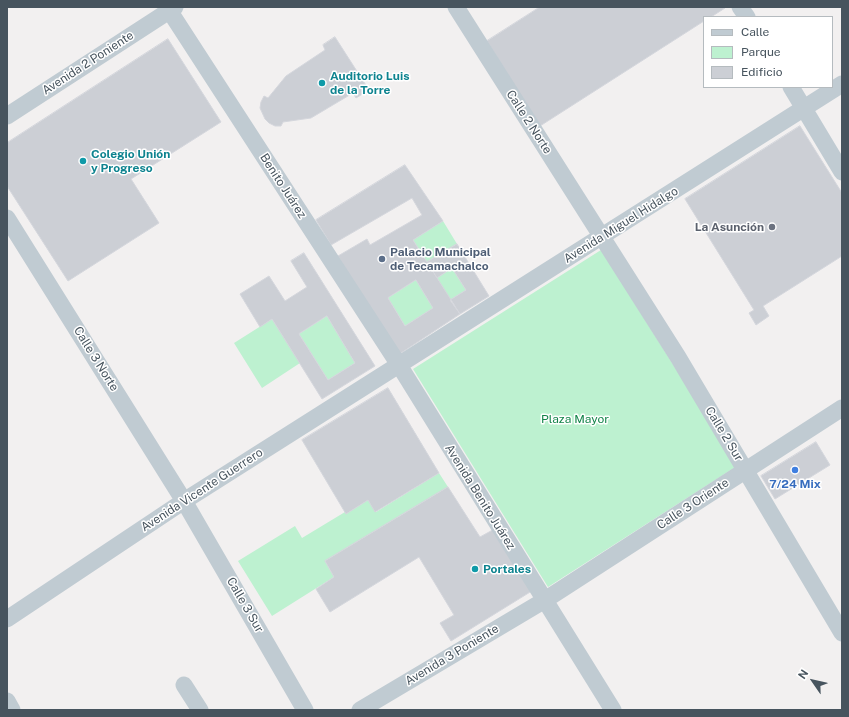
<!DOCTYPE html>
<meta charset="utf-8">
<style>
body{margin:0}
#map{position:relative;width:849px;height:717px;overflow:hidden;background:#f2f0f0;font-family:"Public Sans",sans-serif}
canvas{display:block}
.frame{position:absolute;inset:0;border:8px solid #47545e;pointer-events:none}
.legend{position:absolute;left:703px;top:16px;width:130px;height:72px;box-sizing:border-box;background:#fff;border:1px solid #b5bbbf;margin:0;padding:5px 7px;list-style:none;font-size:12px;color:#47545e}
.legend li{display:flex;align-items:center;gap:8px;height:20px}
.legend b{width:20px;border:1px solid #b5bbbf}
.north{position:absolute;left:793px;top:661px;width:40px;height:40px;-webkit-text-stroke:3px #fff;paint-order:stroke;rotate:304deg;font-size:11px;font-weight:700;line-height:16px;text-align:center;color:#47545e}
.north::after{content:'';display:block;margin:auto;width:14px;height:18px;background:#47545e;clip-path:polygon(50% 0,100% 100%,50% 72%,0 100%)}
</style>
<div id="map">
<canvas width="849" height="717"></canvas>
<div class="frame"></div>
<ul class="legend">
<li><b style="height:5px;background:#c0cbd2"></b>Calle</li>
<li><b style="height:11px;background:#bdf1d0"></b>Parque</li>
<li><b style="height:11px;background:#cccfd5"></b>Edificio</li>
</ul>
<div class="north">N</div>
</div>
<script>
const c = document.querySelector('canvas').getContext('2d');
c.lineJoin = 'round';
function paint(path, color) {
  c.fillStyle = color;
  c.fill(path, 'evenodd');
}
function strokePath(path, color, width, dash) {
  c.strokeStyle = color;
  c.lineWidth = width;
  c.lineCap = dash ? 'butt' : 'round';
  c.setLineDash(dash || []);
  c.stroke(path);
}
function write(font, color, halo, rows, align = 'center') {
  c.font = font + ' "Public Sans",sans-serif';
  c.lineWidth = 3;
  c.setLineDash([]);
  c.textBaseline = 'middle';
  c.strokeStyle = halo;
  c.fillStyle = color;
  for (const [text, x, y, turn = 0] of rows) {
    c.save();
    c.translate(x, y);
    c.rotate((+turn || 0) * Math.PI / 180);
    c.textAlign = isNaN(turn) ? turn : align;
    if (halo) c.strokeText(text, 0, 0);
    c.fillText(text, 0, 0);
    c.restore();
  }
}
paint(new Path2D(`
 M443 221 457 244 427 262 413 240Z
 M601 250 737 466 548 587 413 369Z
 M452 268 466 290 450 300 437 278Z
 M416 280 433 308 405 326 388 298Z
 M327 316 355 363 328 380 299 334Z
 M272 319 300 363 262 388 234 343Z
 M439 473 448 487 325 561 334 577 272 616 238 561 295 526 302 538 345 512 346 514 368 500 376 512Z`), '#bdf1d0');
const building = new Path2D(`
 M540 7H724L725 8 711 17H704V21L540 126 487 41Z
 M335 37 369 90 356 98 353 93 311 118 283 122 281 126H275L269 123 265 119 260 108 261 102 264 96 268 98 286 76 325 50 323 45Z
 M168 39 221 122 131 179 159 223 68 281 7 186V143Z
 M800 126 842 193V256L763 306 769 316 756 325 749 313 754 310 685 199Z
 M405 165 443 221 413 240 460 314 398 355 338 256 367 239 370 245 422 215 412 198 331 245 316 220ZM416 280 433 308 405 326 388 298Z
 M457 244 489 296 460 314 450 300 466 290 452 268 437 278 427 262Z
 M304 253 375 366 322 399 272 319 260 327 240 294 269 276 285 301 307 287 291 261ZM327 316 355 363 328 380 299 334Z
 M388 388 439 473 375 512 368 500 346 514 302 440Z
 M816 442 830 465 775 499 761 476Z
 M448 487 480 537 498 527 535 589 451 641 440 623 454 615 419 557 330 612 316 589 334 577 325 561Z`);
paint(building, '#cccfd5');
strokePath(building, '#d4d6dc', 1);
strokePath(new Path2D(`
 M167 7 399 365 613 710
 M456 7 678 357 842 633
 M740 7 747 17
 M791 87 842 172
 M7 116 175 7
 M7 218 184 501 305 710
 M7 619 184 501 842 84
 M184 685 200 710
 M7 701 12 710
 M360 710 545 600 842 408`), '#c0cbd2', 17);
for (const [x, y, r, color] of [
 [322,83,4,"#0f9aa8"],
 [83,161,4,"#0f9aa8"],
 [772,227,4,"#6b7280"],
 [382,259,4,"#5c6f8a"],
 [795,470,4,"#3f7fe0"],
 [475,569,4,"#0f9aa8"]
]) {
  const dot = new Path2D();
  dot.arc(x, y, r, 0, 2 * Math.PI);
  c.fillStyle = color;
  c.fill(dot);
  strokePath(dot, '#fff', 1.5);
}
write('12px', '#47545e', '#fff', [
 ["Avenida 2 Poniente",88,63,-33],
 ["Calle 2 Norte",529,122,57],
 ["Benito Juárez",283,186,57],
 ["Avenida Miguel Hidalgo",621,225,-32],
 ["Calle 3 Norte",96,359,58],
 ["Calle 2 Sur",724,434,59],
 ["Avenida Vicente Guerrero",202,490,-33],
 ["Avenida Benito Juárez",480,497,58],
 ["Calle 3 Oriente",693,504,-33],
 ["Calle 3 Sur",245,605,60],
 ["Avenida 3 Poniente",452,655,-31]
]);
write('bold 12px', '#0d838f', '#fff', [
 ["Auditorio Luis",330,76],
 ["de la Torre",330,90],
 ["Colegio Unión",91,154],
 ["y Progreso",91,168],
 ["Portales",483,569]
], 'left');
write('bold 12px', '#5b616d', '#fff', [
 ["La Asunción",764,227]
], 'right');
write('bold 12px', '#4e5e75', '#fff', [
 ["Palacio Municipal",390,252],
 ["de Tecamachalco",390,266]
], 'left');
write('12px', '#138449', '#fff', [
 ["Plaza Mayor",575,419]
]);
write('bold 12px', '#366cbe', '#fff', [
 ["7/24 Mix",795,484]
]);
</script>
